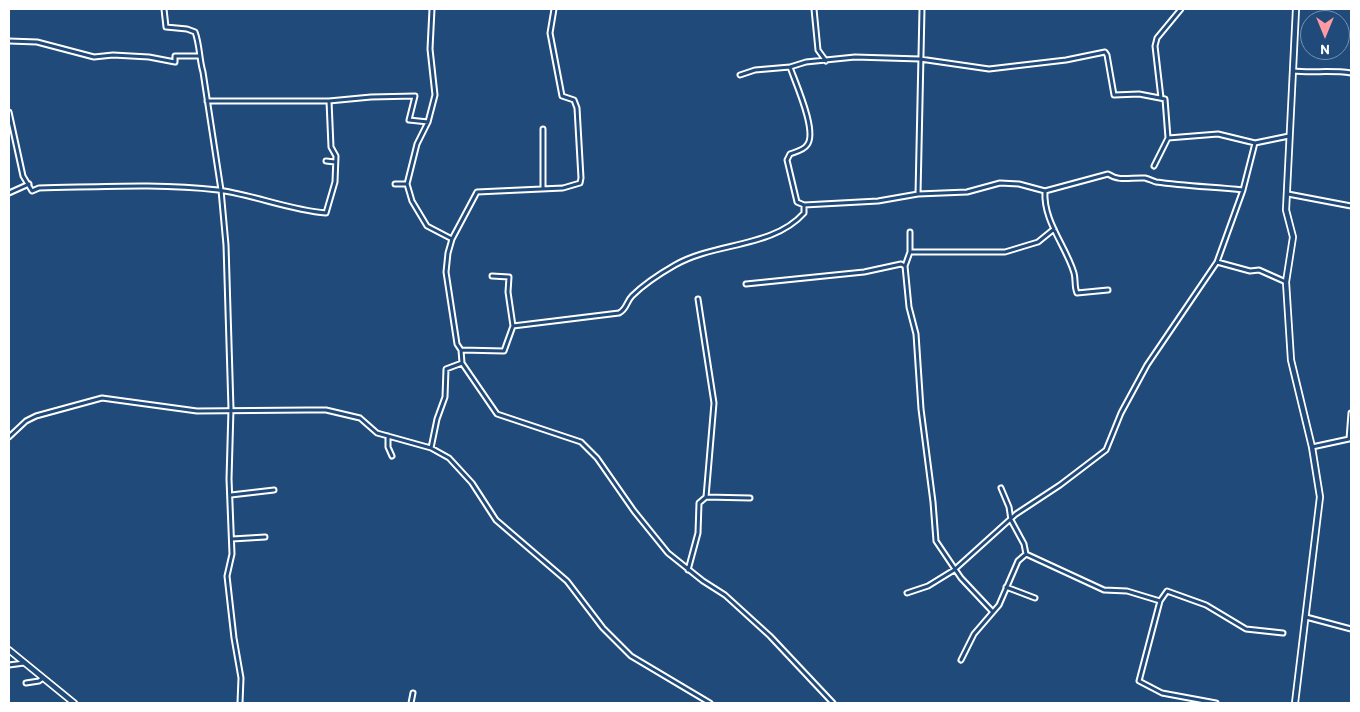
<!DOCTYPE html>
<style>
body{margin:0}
#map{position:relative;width:1360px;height:712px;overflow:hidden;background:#1f4a7a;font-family:Itim,sans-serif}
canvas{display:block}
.frame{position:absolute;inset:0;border:10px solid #fff;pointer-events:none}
.north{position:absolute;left:1300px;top:10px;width:50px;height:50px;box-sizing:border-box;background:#1f4a7a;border:1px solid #7992af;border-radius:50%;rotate:180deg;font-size:14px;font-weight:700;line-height:20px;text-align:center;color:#fff}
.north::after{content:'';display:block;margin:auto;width:18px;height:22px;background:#ff9aa2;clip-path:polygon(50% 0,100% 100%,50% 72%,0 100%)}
</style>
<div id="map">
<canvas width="1360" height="712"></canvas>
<div class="frame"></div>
<div class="north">N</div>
</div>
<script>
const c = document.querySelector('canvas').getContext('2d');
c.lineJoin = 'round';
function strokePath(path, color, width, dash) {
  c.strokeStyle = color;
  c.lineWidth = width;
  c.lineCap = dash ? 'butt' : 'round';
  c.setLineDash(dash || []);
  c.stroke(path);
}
const street = new Path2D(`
 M164 9 166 27 187 29 195 32C200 45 199 59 203 72L221 190 226 245 231 409 229 479 232 554 227 576 234 638 241 678 240 703
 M432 9 430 49 435 95 428 122 417 144 407 184 412 201 427 226 452 239
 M554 9 550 33 562 96 574 100 577 108 581 178 580 183 563 188 477 192 452 239 448 253 446 272 457 344 461 350 462 363 497 414 581 442 597 458 634 511 668 553 703 581 725 595 770 636 833 703
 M814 9 818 50 826 61
 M9 41 37 42 94 57 113 55 149 57 175 62V56H198
 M790 67 806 62 855 57 920 59 989 69 1066 60 1105 52 1107 55 1114 95 1139 94 1165 99 1168 138 1218 134 1255 143 1243 190C1214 187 1185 186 1156 182 1153 181 1149 179 1145 178 1131 177 1120 182 1108 174L1045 191 1019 184 1000 183 967 192 918 194 878 201 804 205
 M1293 71C1312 73 1332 70 1351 73
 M1161 98 1155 46 1157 38 1181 9
 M329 101 371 97 415 96 409 120 428 122
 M9 112 23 176 32 191 39 188C99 187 159 183 218 190 255 195 289 210 326 213L335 182 336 156 331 147 329 101H207
 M1255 143 1289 136
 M326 161 335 162
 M1154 166 1168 138
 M395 184H407
 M543 189V129
 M1045 191C1043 221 1066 246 1074 273 1076 280 1074 286 1077 293L1108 290
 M9 193 29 184
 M918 194 922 9
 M1288 194 1351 206
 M910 232V252L905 266 909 307 916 334 921 409 933 502 936 541 961 578 992 611
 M910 252H1005L1038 242 1054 229
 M1217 262 1250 271 1259 270 1286 282
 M492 276 509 277 508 292 513 326
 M746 284 864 272 901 264 905 266
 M461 350 504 351 513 326 619 313C627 309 626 302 632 296 644 284 661 273 675 265 715 242 773 248 804 213V205L797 202 787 160 790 154C795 152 804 150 807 145 818 132 795 82 790 67L755 70 740 75
 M388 436V447L392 456
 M9 437 26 421 36 416 102 398 197 411 308 410H326L360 418 377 433 431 448 449 458 472 483 496 520 567 581 603 628 631 656 710 703
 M1312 447 1349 439 1351 413
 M431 448 437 419 445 397 446 369 462 363
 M1001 488 1009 507 1011 520 1024 544 1026 554 1104 590 1127 591 1160 601
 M231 495 274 490
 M706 497 750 498
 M232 539 265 537
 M688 570 698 533 699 503 706 497 714 403 698 299
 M1006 587 1035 598
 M907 593 928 586 954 570 1016 514 1060 485 1106 450 1121 413 1147 365 1217 262 1243 190
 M1306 617 1351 629
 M961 660 974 634 999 605 1018 561 1026 554
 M9 665 24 663
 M26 683 39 681 43 678
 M411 703 413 693
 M1216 703 1162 693 1139 681 1160 601 1167 591 1206 605 1246 629 1283 633`);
const secondary = new Path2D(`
 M9 650 74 703
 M1295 703 1320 497 1312 447 1291 360 1286 282 1293 237 1286 210 1296 9`);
strokePath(street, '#fff', 7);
strokePath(secondary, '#fff', 8);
strokePath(street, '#1f4a7a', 3);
strokePath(secondary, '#1f4a7a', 4.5);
</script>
